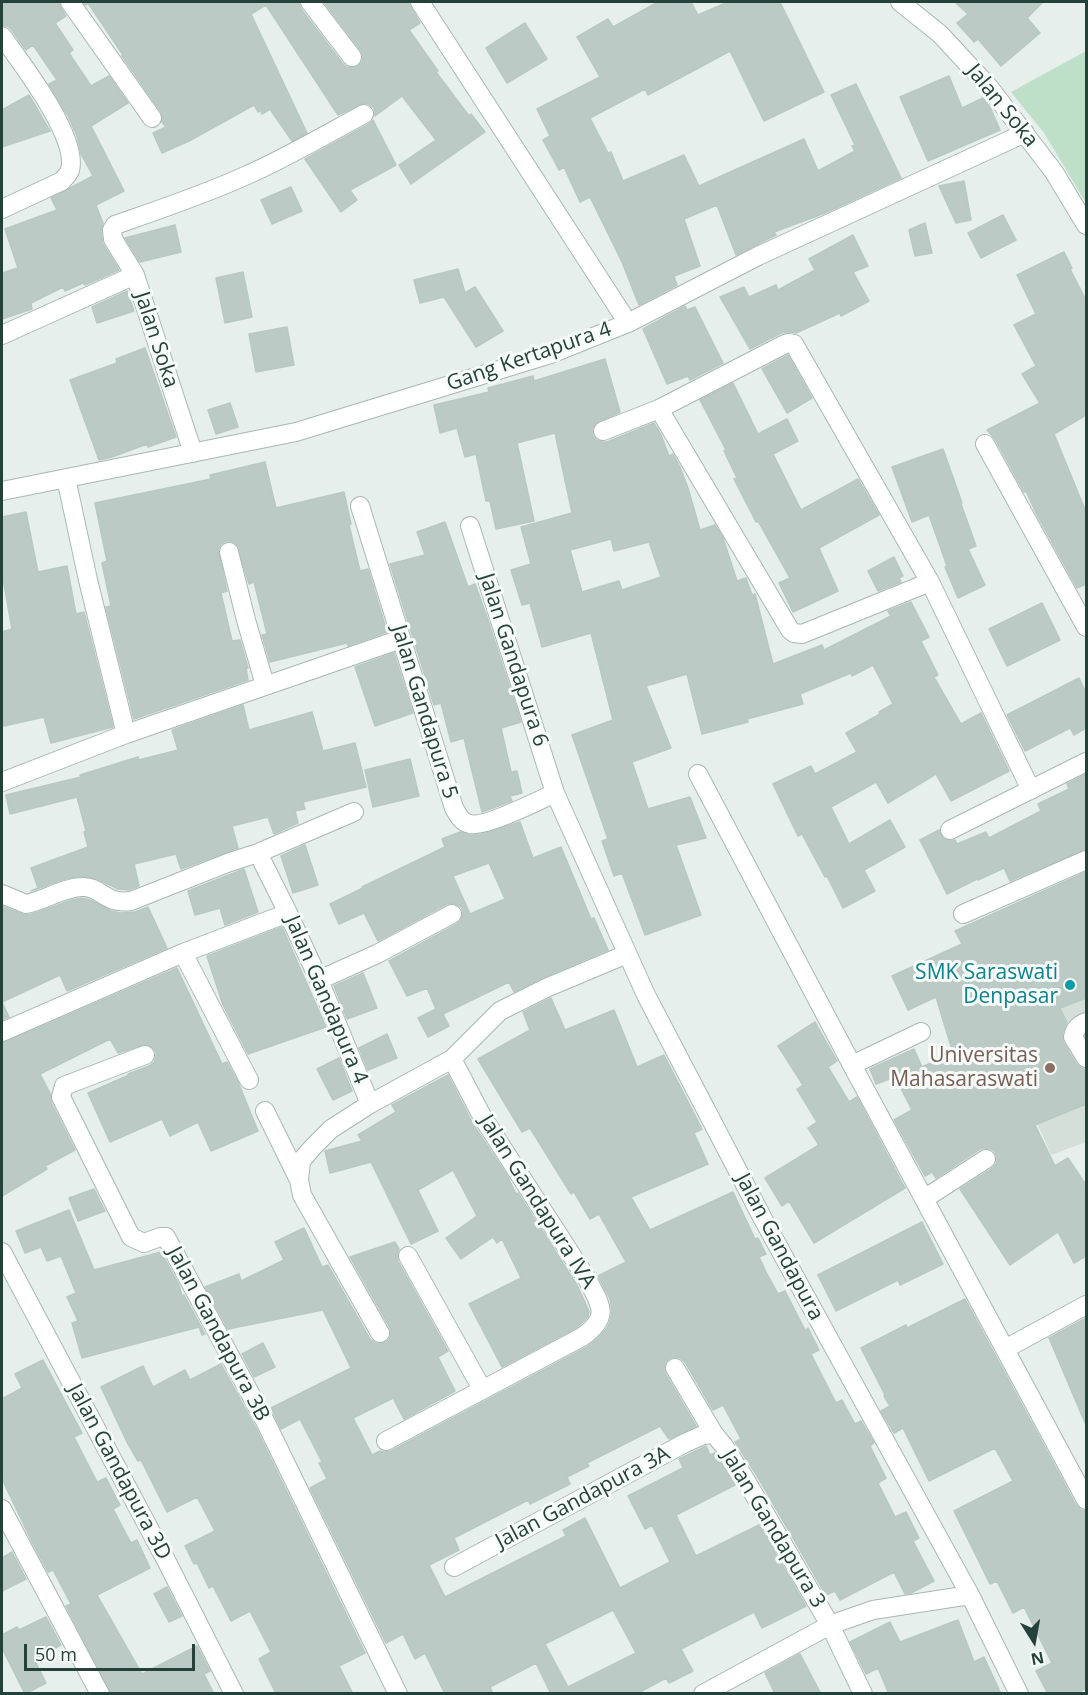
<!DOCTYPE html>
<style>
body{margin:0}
#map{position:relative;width:1088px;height:1695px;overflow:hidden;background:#e6efeb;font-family:"Open Sans",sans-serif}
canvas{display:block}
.frame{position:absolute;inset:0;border:3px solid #24423a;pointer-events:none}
.north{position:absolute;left:1004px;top:1611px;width:60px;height:60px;-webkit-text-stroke:4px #f7fbf9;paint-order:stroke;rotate:169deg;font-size:16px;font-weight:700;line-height:24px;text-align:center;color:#24423a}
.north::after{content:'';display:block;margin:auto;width:21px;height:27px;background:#24423a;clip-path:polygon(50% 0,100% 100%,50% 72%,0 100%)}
.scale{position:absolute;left:24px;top:1644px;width:171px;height:27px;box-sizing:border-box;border:3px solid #24423a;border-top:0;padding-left:8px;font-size:18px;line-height:21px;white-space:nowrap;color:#24423a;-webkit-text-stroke:4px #f7fbf9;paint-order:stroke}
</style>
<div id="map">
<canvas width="1088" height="1695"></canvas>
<div class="frame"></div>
<div class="north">N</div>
<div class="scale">50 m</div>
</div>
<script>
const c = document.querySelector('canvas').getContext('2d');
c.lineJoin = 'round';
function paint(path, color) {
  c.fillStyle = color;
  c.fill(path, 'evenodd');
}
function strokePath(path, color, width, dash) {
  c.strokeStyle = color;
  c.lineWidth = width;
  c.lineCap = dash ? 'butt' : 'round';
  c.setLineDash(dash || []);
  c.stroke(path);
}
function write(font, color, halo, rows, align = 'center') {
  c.font = font + ' "Open Sans",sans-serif';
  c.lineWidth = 6;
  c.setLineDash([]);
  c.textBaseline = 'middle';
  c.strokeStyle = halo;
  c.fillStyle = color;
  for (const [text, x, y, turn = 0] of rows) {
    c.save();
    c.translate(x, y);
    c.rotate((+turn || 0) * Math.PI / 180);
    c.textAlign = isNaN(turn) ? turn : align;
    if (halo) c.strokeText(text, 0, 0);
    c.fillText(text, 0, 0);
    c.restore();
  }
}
paint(new Path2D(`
 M1086 950V1142L1051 1155 981 994Z`), '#d4dfda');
paint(new Path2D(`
 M1086 51V203L1044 133 1011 92Z`), '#bfe0c8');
const building = new Path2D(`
 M2 2H59L61 8 66 16 55 23 73 50 69 53 91 86 109 76 128 103 91 126 124 191 96 205 103 223 101 231 103 244 119 270 85 285 83 283 65 291 63 287 31 303 32 309 2 319V273L18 268 5 229 57 210 51 198 93 176 81 154 77 136 68 116 49 84 57 80 33 45 26 50 11 29 7 26 2 25Z
 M83 2H299L301 9 343 64 347 67 353 68 358 66 362 62 363 56 361 51 324 2H408L420 23 409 30 438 71 436 72 469 116 471 114 485 132 411 184 399 165 436 140 402 96 375 116 374 108 369 104 364 103 338 115 266 5 251 14 307 133 292 141 270 109 262 114 261 111 258 112 254 105 189 141 162 153 153 133 166 127 162 122 161 112 122 56 123 55 88 3 86 5Z
 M658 2H691L698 15 728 2H780L824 92 764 121 730 51 648 95 645 89 590 118 608 153 611 152 623 181 684 155 699 186 804 139 818 171 855 151 852 146 855 145 831 95 856 84 901 178 825 213 774 232 776 235 736 255 717 205 684 219 700 266 674 276 677 285 639 305 622 262 590 197 580 202 564 167 559 170 543 140 550 136 537 109 600 77 577 37 608 19 613 27Z
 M955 2H1043L1027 18 1040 33 1001 66 978 39 974 42 957 23 968 14Z
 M525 23 547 59 507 83 486 48Z
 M949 76 962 108 983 98 990 107 1000 130 928 161 900 97Z
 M29 95 50 131 2 147V110Z
 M373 120 396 165 350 190 357 200 341 212 305 159 369 124Z
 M964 181 971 220 956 223 939 186Z
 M291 187 302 211 272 224 261 200Z
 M1003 215 1016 240 981 258 968 233Z
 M925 223 932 253 915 256 909 230Z
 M175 225 181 252 140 262 125 238Z
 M853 235 868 266 853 272 869 301 841 316 840 313 796 333 789 332 781 333 750 349 720 297 744 287 749 297 776 285 778 290 815 270 809 259Z
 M1064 252 1072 268 1070 269 1086 300V415L1054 434 1086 512V584L1077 588 1037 515 1026 491 1024 492 995 439 987 430 1040 403 1022 374 1036 366 1014 325 1036 314 1017 275Z
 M458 269 465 293 475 287 503 331 476 347 444 297 420 303 414 280Z
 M243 272 252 317 225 323 216 278Z
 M127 291 134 311 97 323 92 307Z
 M685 306 687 310 695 307 723 363 690 380 688 376 667 384 643 329Z
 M287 327 294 365 256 372 249 334Z
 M145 348 176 437 148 447 147 444 112 457 99 460 70 380 117 363 116 359Z
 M788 355 812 398 787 413 762 369Z
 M605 359 620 412 595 424 592 429 593 436 596 440 602 442H607L654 423 661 435 669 456 673 454 680 467 688 488 700 530 715 525 723 538 737 581 746 578 752 595 755 594 773 664 822 645 824 650 891 616 888 611 911 602 929 637 921 641 938 675 934 677 961 724 981 713 1009 771 951 801 936 774 888 803 876 782 831 807 849 844 890 820 905 847 864 870 875 891 843 908 827 876 825 877 802 834 798 836 773 784 811 766 815 774 857 752 846 733 880 714 879 712 893 704 873 665 852 676 851 673 800 694 803 704 747 719 748 722 702 734 687 674 646 686 671 748 632 762 648 809 690 797 706 838 676 845 701 915 645 935 622 873 614 876 602 841 608 839 572 735 613 720 591 633 542 647 530 603 522 605 511 570 531 564 521 527 572 513 555 433 517 443 534 521 496 529 490 501H486L476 454 465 457 457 428 440 433 434 405 489 392 488 388 533 376 534 381ZM611 539 614 551 649 542 661 577 622 590 619 581 582 592 570 550Z
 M733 383 758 434 787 419 798 441 773 454 801 510 858 479 879 515 819 548 838 591 793 612 779 583 790 578 758 521 756 522 734 479 737 478 724 451 726 450 700 400Z
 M230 403 238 427 216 434 208 410Z
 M943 449 962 503 961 504 976 546 968 549 985 585 958 598 945 567 947 566 929 515 912 522 892 467Z
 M265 462 276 508 344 492 351 524 349 525 360 571 368 569 387 632 348 646 347 643 270 662 262 635 267 634 254 582 249 584 237 545 232 541H226L221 544 218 549 227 591 221 593 232 641 240 640 248 668H246L248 680 134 719 106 607 111 606 102 563 107 561 95 503 211 479 210 475Z
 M26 512 38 572 67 566 76 614 84 612 113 727 51 743 44 717 4 726 2 716V632L12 629 2 573V517Z
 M445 522 468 587 475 584 486 614 521 722 501 728 511 772 517 771 522 793 510 796 512 801 482 812 464 738 451 742 441 703 434 705 390 564 425 555 417 532Z
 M894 557 903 576 899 578 901 582 878 591 868 571Z
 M1042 603 1060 640 1007 666 989 629Z
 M394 653 413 713 375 726 355 667Z
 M1079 678 1086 693V728L1074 735 1070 728 1025 751 1007 715Z
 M243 705 249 730 312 712 323 751 355 743 366 787 303 802 305 809 295 811 298 823 274 834 268 817 232 826 238 848 181 869 176 854 134 864 139 886 129 890 118 889 98 879 81 876 65 879 31 891 38 888 31 868 88 847 84 832 86 831 77 797 10 814 6 795 81 777 80 775 138 757 139 760 178 750 172 730Z
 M410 759 419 796 373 807 365 770Z
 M1086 774V849L1010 881 1004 868 978 880 977 879 947 894 920 840 939 830 943 839 949 841 955 840 957 844 986 832 989 838 1041 811 1038 804 1069 789 1067 784Z
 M520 822 533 858 561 847 591 919 594 918 608 950 542 978 514 992 509 982 443 1014 449 1026 428 1037 418 1018 436 1009 427 988 407 996 389 961 457 924 461 920 463 915 462 908 458 905 453 903 447 904 378 941 364 913 339 924 330 904 363 888 362 887 445 847 442 839 460 832 470 835H480ZM489 863 505 899 470 914 453 876Z
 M305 845 318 885 293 893 281 856Z
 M244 869 258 912 225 925 220 908 195 915 188 891Z
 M1086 872V998L1060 1008 1067 1023 1062 1034 1063 1042 1076 1064 1086 1071V1104L1035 1125 1055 1166 1068 1158 1086 1185V1256L1074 1263 1058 1232 1010 1265 960 1189 993 1168 996 1164 997 1159 995 1152 991 1149 986 1148 980 1149 936 1178 932 1172 925 1176 894 1120 912 1110 895 1077 876 1084 870 1069 914 1049 922 1067 953 1053 936 997 908 1010 892 976 962 944 955 931Z
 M82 898 90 900 111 911 120 913 135 912 148 907 167 948 67 991 60 975 2 1002 9 1017 2 1020V906L22 914 29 915 72 900Z
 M282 927 326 1027 248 1054 223 1005 207 956Z
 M177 968 222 1064 227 1062 238 1082 258 1131 211 1151 198 1122 170 1136 162 1119 110 1142 88 1093 129 1075 128 1074 149 1066 154 1062 156 1056V1052L152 1047 146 1044 118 1053 110 1039 40 1074 50 1093 51 1102 75 1150 45 1166 47 1169 2 1196V1043L6 1042Z
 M363 973 377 1008 347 1019 334 986Z
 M551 998 565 1030 614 1010 637 1067 664 1055 702 1129 694 1133 708 1164 631 1197 650 1230 733 1192 755 1239 758 1238 766 1254 759 1257 766 1272 778 1294 785 1291 805 1330 808 1328 819 1350 811 1354 836 1403 842 1400 855 1424 861 1421 874 1443 870 1446 886 1478 878 1483 895 1517 906 1512 919 1538 913 1541 934 1581 911 1593 905 1594 894 1572 840 1600 835 1591 826 1595 756 1474 735 1442 741 1439 723 1405 713 1410 685 1362 680 1358 674 1357 670 1358 666 1362 664 1368 665 1373 696 1426 669 1439 660 1426 587 1463 589 1466 567 1477 570 1484 530 1504 528 1500 454 1538 459 1550 429 1565 445 1597 566 1536 563 1530 585 1518 620 1588 670 1562 652 1525 645 1529 628 1496 683 1468 679 1459 706 1446 710 1455 715 1453 735 1485 676 1515 696 1556 759 1525 806 1606 762 1628 754 1612 681 1649 693 1671 669 1683 666 1678 636 1694H551L536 1663 490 1687 493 1694H445L425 1653 415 1659 403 1634 386 1643 310 1488 327 1479 319 1463 322 1462 300 1419 281 1429 271 1408 351 1368 323 1310 228 1329 205 1287 239 1274 241 1281 284 1260 275 1242 304 1228 322 1267 328 1265 370 1339 375 1343 380 1344 386 1342 390 1338 391 1333 390 1328 350 1257 395 1242 399 1249 397 1255 398 1261 448 1351 438 1357 455 1391 404 1419 393 1398 353 1418 372 1455 380 1451 385 1452 391 1451 587 1347 598 1338 607 1328 610 1321 612 1311 610 1299 598 1276 626 1262 599 1214 590 1219 574 1192 571 1194 530 1128 522 1132 478 1059 530 1030 523 1012ZM613 1610 636 1653 568 1687 545 1644Z
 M815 1022 837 1061 828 1067 849 1102 857 1097 905 1188 814 1243 789 1201 782 1206 765 1178 819 1145 808 1128 817 1122 797 1089 803 1085 778 1046Z
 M387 1034 397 1058 368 1070 359 1048Z
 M339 1058 352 1091 333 1100 317 1069Z
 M448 1075 473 1124 508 1177 516 1194 518 1193 577 1285 589 1311 588 1317 576 1328 502 1367 469 1304 521 1278 502 1239 497 1243 493 1237 461 1259 446 1238 477 1216 453 1170 418 1190 438 1231 411 1244 371 1162 330 1173 325 1151 362 1141 358 1135 396 1112 392 1105Z
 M94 1189 105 1211 78 1221 69 1198Z
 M69 1210 94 1270 161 1252 179 1285 182 1296 184 1295 205 1334 202 1335 199 1327 82 1358 72 1323 78 1321 67 1297 76 1293 61 1256 47 1261 41 1247 25 1253 16 1231Z
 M922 1222 943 1264 900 1285 898 1280 836 1311 818 1275Z
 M965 1299 1076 1505 1081 1510 1086 1511V1688L1076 1694H1048L1036 1671 1052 1663 1024 1607 1013 1613 997 1581 990 1584 954 1511 1013 1481 995 1448 929 1481 903 1428 894 1433 881 1411 890 1406 884 1396 885 1395 861 1348 906 1325 907 1328Z
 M1086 1318V1425L1049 1338Z
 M263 1343 275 1367 254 1377 242 1354Z
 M43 1360 82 1433 74 1437 97 1482 106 1478 120 1505 113 1509 131 1543 137 1540 150 1568 97 1595 142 1674 197 1646 210 1671 204 1674 214 1694H111L66 1606 71 1604 53 1570 48 1572 32 1542 2 1479V1399L22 1388 15 1374Z
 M221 1364 256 1428 365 1653 339 1666 353 1694H276L259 1659 271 1652 250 1611 231 1621 213 1586 209 1588 197 1563 194 1564 185 1546 215 1531 197 1497 167 1512 141 1460 138 1461 127 1442 101 1387 143 1366 153 1387 185 1370 190 1380Z
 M12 1552 26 1579 2 1591V1558Z
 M167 1587 182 1616 169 1622 154 1594Z
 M46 1617 61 1645 34 1659 46 1683 25 1694 2 1648V1635L17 1627 19 1630Z
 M958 1620 974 1662 984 1657 1001 1694H889L878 1668 866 1674 850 1642 890 1622 900 1642Z
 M800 1654 821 1694H775L765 1673Z`);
paint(building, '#bbcac4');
strokePath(building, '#b8c9c2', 1.5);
const minor = new Path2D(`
 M70 2 152 118
 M310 2 352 57
 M420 2 628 323
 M900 2 940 34 989 87 1054 172 1086 225
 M2 36C21 63 79 137 70 170 69 174 65 177 62 181L2 209
 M2 335 135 275
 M659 409 790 630 794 633 802 634 930 582
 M603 431 659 409 785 344 788 343 794 344 930 582 1031 790
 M985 444 1086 627
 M193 453 135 275 113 239 112 230 115 225C158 210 203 195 245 176 286 158 325 135 364 114
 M66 478 88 580 126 734
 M2 491 296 432 551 354 628 323 758 256 1025 133
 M360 506 454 808C458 815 461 822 470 824 484 828 540 800 555 793
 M470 526 555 793 646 995 763 1219 970 1595 1019 1694
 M229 552 246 620 265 685
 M698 774 852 1065 1086 1500
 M2 782 126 734 401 639
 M950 830 1086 762
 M258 853 288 913 319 980 370 1104
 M2 894 26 904C42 901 66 887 82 887 101 886 105 905 131 901L230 862 258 853 354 812
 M963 914 1086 860
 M183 953 249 1080
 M319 980 377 954 452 914
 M1086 1022C1079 1025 1075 1028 1073 1037L1086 1058
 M2 1032 183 953 288 913
 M145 1055 64 1086 61 1097 131 1237 144 1243 160 1237H166L266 1423 398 1694
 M852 1065 921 1032
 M265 1111 299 1180
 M924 1199 986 1159
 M2 1252 168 1564 234 1694
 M408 1256 482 1389
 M380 1333 302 1195 299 1180 301 1161 313 1147 331 1129 370 1104 452 1059 500 1011 546 988 627 954
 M1005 1349 1086 1305
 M675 1368 714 1434 724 1446 745 1479 830 1625 863 1694
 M386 1441 582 1337C611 1316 601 1306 587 1279L483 1118 452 1059
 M2 1509 100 1694
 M454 1567 685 1443 703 1435 714 1434
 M703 1694 830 1625 873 1610 970 1595`);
strokePath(minor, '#a8b8b2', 20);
strokePath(minor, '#fff', 18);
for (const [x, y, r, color] of [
 [1070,985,6,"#0f9aa8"],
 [1050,1068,6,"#8d6e63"]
]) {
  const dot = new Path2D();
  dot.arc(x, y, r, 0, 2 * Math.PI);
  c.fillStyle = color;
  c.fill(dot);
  strokePath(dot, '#f7fbf9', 2);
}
write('21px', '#24423a', '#f7fbf9', [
 ["Jalan Soka",1002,106,51],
 ["Jalan Soka",156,340,72],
 ["Gang Kertapura 4",529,357,-19],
 ["Jalan Gandapura 6",513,660,72],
 ["Jalan Gandapura 5",424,712,73],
 ["Jalan Gandapura 4",326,1000,67],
 ["Jalan Gandapura IVA",537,1202,58],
 ["Jalan Gandapura",779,1247,62],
 ["Jalan Gandapura 3B",218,1334,62],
 ["Jalan Gandapura 3D",119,1472,62],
 ["Jalan Gandapura 3A",583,1498,-28],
 ["Jalan Gandapura 3",773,1529,59]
]);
write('21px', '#0d838f', '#f7fbf9', [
 ["SMK Saraswati",1058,973],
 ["Denpasar",1058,997]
], 'right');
write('21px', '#785e54', '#f7fbf9', [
 ["Universitas",1038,1056],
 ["Mahasaraswati",1038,1080]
], 'right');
</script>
